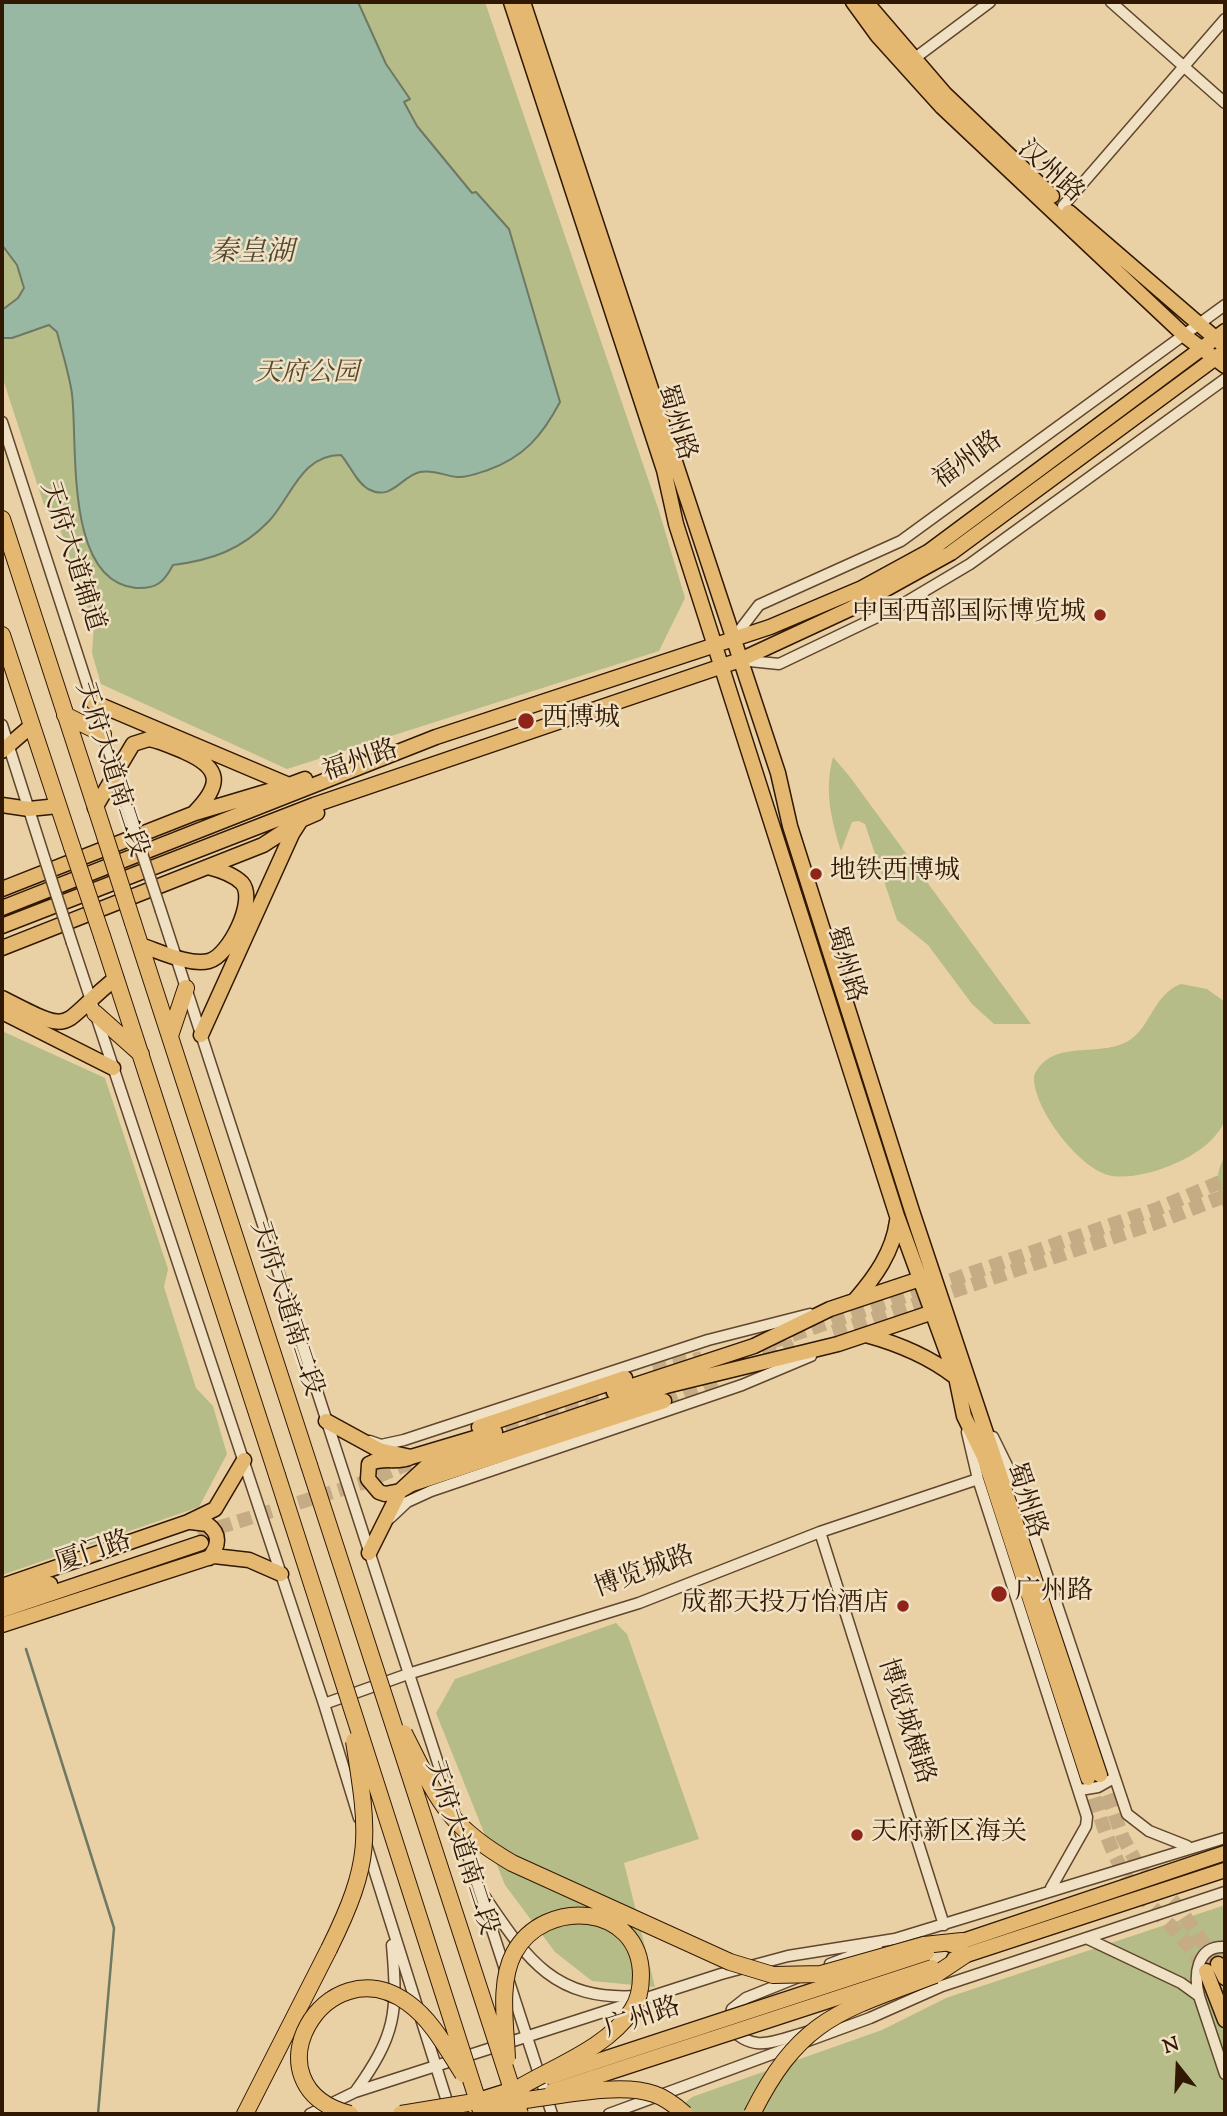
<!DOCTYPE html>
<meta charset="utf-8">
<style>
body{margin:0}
#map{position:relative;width:1227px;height:2116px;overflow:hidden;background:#ead1a5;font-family:"Sorts Mill Goudy",serif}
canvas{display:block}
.frame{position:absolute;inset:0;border:4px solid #311803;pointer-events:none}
.north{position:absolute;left:1143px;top:2032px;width:70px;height:70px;-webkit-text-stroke:5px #f1e1c4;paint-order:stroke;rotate:342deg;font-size:19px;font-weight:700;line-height:28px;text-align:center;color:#311803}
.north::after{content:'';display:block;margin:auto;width:24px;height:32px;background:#311803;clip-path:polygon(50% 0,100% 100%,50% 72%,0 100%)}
</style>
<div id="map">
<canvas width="1227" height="2116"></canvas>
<div class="frame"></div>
<div class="north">N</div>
</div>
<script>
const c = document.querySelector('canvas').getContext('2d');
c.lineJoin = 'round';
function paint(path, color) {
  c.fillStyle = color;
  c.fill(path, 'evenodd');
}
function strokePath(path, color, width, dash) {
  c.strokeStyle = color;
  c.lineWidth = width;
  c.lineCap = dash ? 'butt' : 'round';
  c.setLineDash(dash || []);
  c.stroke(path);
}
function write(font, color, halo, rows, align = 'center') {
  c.font = font + ' "Sorts Mill Goudy","Noto Serif SC",serif';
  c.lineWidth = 5;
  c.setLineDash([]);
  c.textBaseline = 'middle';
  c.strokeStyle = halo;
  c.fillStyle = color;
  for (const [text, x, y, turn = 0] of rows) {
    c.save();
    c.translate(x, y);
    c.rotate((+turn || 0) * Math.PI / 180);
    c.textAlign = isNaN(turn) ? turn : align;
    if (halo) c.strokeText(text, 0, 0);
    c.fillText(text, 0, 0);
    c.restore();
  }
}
paint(new Path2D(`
 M2 2H485L659 511 685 598 659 651 287 769 101 684 92 653 94 626 59 526 44 505 2 376Z
 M833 757 850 777 1031 1024H994L972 1004 928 945 897 920 865 824 859 821 852 822 841 851C831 818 824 791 833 757Z
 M1181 984 1207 989 1225 1002C1225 1031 1225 1059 1225 1087 1225 1097 1227 1111 1225 1119 1214 1155 1145 1181 1112 1176 1080 1171 1032 1107 1034 1076 1050 1040 1092 1056 1122 1044 1151 1033 1151 995 1181 984Z
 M2 1031 105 1078 168 1269 164 1287 196 1388 213 1406 227 1454 199 1507 2 1575Z
 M1225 1156V1212C1216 1193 1214 1175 1225 1156Z
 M616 1623 627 1634 699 1839 624 1863 655 1987 592 1981 555 1952 505 1885 436 1713 455 1679Z
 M1225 1905V2114H671L692 2097 882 2030 946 1998Z`), '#b5bc87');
const water = new Path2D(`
 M2 2H358L386 64 410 99 404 102 417 126 472 193 476 192 509 229 560 402C542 436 524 457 488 470 479 473 466 478 457 477 444 476 434 469 420 472 401 476 392 502 368 489 356 482 350 465 341 455 301 455 292 496 269 521 241 550 212 560 173 565 164 582 157 589 136 588 64 582 78 444 72 394 69 373 62 352 57 332L49 325 12 338H2V310L18 298 24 288 17 265 2 245Z`);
paint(water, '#98b8a3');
strokePath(water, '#6f7863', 2);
strokePath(new Path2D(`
 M26 1649 114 1928 98 2114`), '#6f7863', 2.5);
strokePath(new Path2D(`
 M833 1332 1158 1222 1225 1196
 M772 1342 1157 1209 1225 1180
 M765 1358 794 1345
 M653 1369 702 1358
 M664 1401 721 1377
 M486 1437 626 1391
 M198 1534 362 1483 417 1460
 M1100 1775 1123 1838 1140 1869 1176 1904 1218 1964
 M1088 1778C1100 1816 1111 1861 1138 1892 1162 1919 1188 1939 1206 1971`), '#c5ac85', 14, [14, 7]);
const minor = new Path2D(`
 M1111 2 1225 103
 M911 61 990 2
 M1063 206 1225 19
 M2 422 133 826
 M733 639 759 605 901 541 1225 305
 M740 660 779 664 896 608 970 564 1225 379
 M2 725 45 860
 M161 911 552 2114
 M72 943 324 1704 359 1818
 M967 1432 978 1479 1087 1817 1086 1826 1051 1888
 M993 1437 1018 1488 1127 1814 1149 1831 1187 1846
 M370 1441 381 1445 404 1440 708 1340 810 1314
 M390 1518 407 1502 431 1491 742 1385 811 1356
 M820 1532 944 1925
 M324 1704 408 1674 639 1603 820 1532 978 1479
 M1080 1790 1098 1787 1114 1778
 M366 1844 451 2114
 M485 1897C527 1959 554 2001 637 1996
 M1086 1938 1181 1983 1199 1996 1225 2074
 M830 1964 877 1946
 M796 1978 746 1998 732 2009 728 2025C753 2056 776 2040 810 2031
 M1199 1996C1194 1976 1196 1945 1225 1947
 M355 2092C396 2035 398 2013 392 1945
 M310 2114 355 2092 721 1974 788 1956 895 1939 1225 1838
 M609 2114 870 2018 942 1986 1225 1892`);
const major = new Path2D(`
 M511 2 664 470 676 524 897 1216 956 1377 964 1416 984 1457 1088 1778
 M523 2 778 773 790 826 912 1211 1100 1775
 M853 2 877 35 942 107 1185 336 1225 366
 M866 2 945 94 1052 196
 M1069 212 1221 343
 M93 702 289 785 305 779
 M2 751 31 726
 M2 805 29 809 58 806
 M95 808 133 744 149 739C161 741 173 747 185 752 221 768 222 784 195 812
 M2 889 195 813 289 785
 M2 908 436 737 770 627 862 588 928 552 1225 331
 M2 926 314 805 740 660 850 609 951 553 1225 351
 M140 945C159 951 189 966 209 961 229 956 257 900 242 883 233 874 220 870 208 867
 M2 948 263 845 297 823
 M2 998C78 1037 56 1026 116 978
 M2 1012 113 1068
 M201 1035 292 834 301 820 317 813
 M855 1300C875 1277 893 1252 897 1221
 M866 1335C899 1344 928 1356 954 1376
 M614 1392 754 1346 830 1309 929 1276
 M326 1421 379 1450 411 1457 495 1432
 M479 1427 625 1378
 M411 1457C398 1464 382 1456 369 1464L368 1479 379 1492 385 1494 400 1491 427 1466 666 1386 838 1344 942 1309
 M191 1522 207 1524C221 1534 219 1546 209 1558
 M369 1553 400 1491 412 1484 664 1401
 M2 1586 188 1522 215 1509 244 1460
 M2 1600 50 1584
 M2 1610 201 1543
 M2 1625 214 1556 249 1560 281 1574
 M951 1945 1225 1853
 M954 1959 1225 1870
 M1218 1964 1225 1978
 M1206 1971 1225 2020`);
const highway = new Path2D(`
 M2 519 105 836
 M2 635 72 847
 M65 715 103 734
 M133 923 309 1465
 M102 936 277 1475
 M95 1013 141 1054
 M170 1036 186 988
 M924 1945 962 1941
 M935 1975 965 1955
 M245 2114 329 1949`);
strokePath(minor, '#5f462c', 13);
strokePath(major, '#311803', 17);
strokePath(highway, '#311803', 18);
strokePath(minor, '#f1e1c4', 10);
strokePath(major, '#e5b872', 14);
strokePath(highway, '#e5b872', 16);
const minorBridge = new Path2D(`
 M133 826 161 911
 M45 860 72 943`);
const majorBridge = new Path2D(`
 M549 2077 927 1953
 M552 2091 932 1967
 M469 2103 523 2086
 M480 2114 526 2100`);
const highwayBridge = new Path2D(`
 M105 836 133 923
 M72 847 102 936
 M309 1465 520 2114
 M277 1475 482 2114
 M404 1733C438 1800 445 1824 512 1863L730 1962 773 1975 821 1974 924 1945
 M329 1949C373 1860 369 1836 354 1741
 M507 2059C506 2027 498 1983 514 1953 544 1897 640 1903 641 1975 641 1987 639 2000 632 2010 609 2046 558 2065 522 2086
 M525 2100C560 2096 620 2082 654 2094 666 2098 676 2106 685 2114
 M350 2114C243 2086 325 1943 408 2003 432 2020 447 2049 463 2074
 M401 2114 468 2103
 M752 2114C800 2018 840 2011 935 1975`);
strokePath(minorBridge, '#5f462c', 13, []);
strokePath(majorBridge, '#311803', 17, []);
strokePath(highwayBridge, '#311803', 18, []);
strokePath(minorBridge, '#f1e1c4', 10);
strokePath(majorBridge, '#e5b872', 14);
strokePath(highwayBridge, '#e5b872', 16);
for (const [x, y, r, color] of [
 [1100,615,7,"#8f2418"],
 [526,721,9,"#8f2418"],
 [816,874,7,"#8f2418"],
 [999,1594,9,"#8f2418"],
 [903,1606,7,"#8f2418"],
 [857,1835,7,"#8f2418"]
]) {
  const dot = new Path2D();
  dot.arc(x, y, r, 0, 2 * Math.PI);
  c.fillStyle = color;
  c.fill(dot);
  strokePath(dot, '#f1e1c4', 2.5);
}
write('26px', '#311803', '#f1e1c4', [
 ["汉州路",1049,173,42],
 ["蜀州路",674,423,73],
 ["福州路",969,462,-36],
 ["天府大道辅道",70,557,72],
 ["福州路",361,763,-19],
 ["天府大道南二段",109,770,72],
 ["蜀州路",843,965,73],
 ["天府大道南二段",284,1309,72],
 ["蜀州路",1024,1501,72],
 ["厦门路",94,1554,-19],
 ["博览城路",645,1574,-20],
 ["博览城横路",904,1722,72],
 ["天府大道南二段",459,1848,72],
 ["广州路",643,2020,-18]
]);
write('italic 26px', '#59492b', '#f1e1c4', [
 ["天府公园",307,376]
]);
write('26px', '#311803', '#f1e1c4', [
 ["中国西部国际博览城",1086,615,"right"],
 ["西博城",542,721],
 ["地铁西博城",830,874],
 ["广州路",1015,1594],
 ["成都天投万怡酒店",889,1606,"right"],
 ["天府新区海关",871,1835]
], 'left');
write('italic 28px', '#504833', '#f1e1c4', [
 ["秦皇湖",252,255]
]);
</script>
